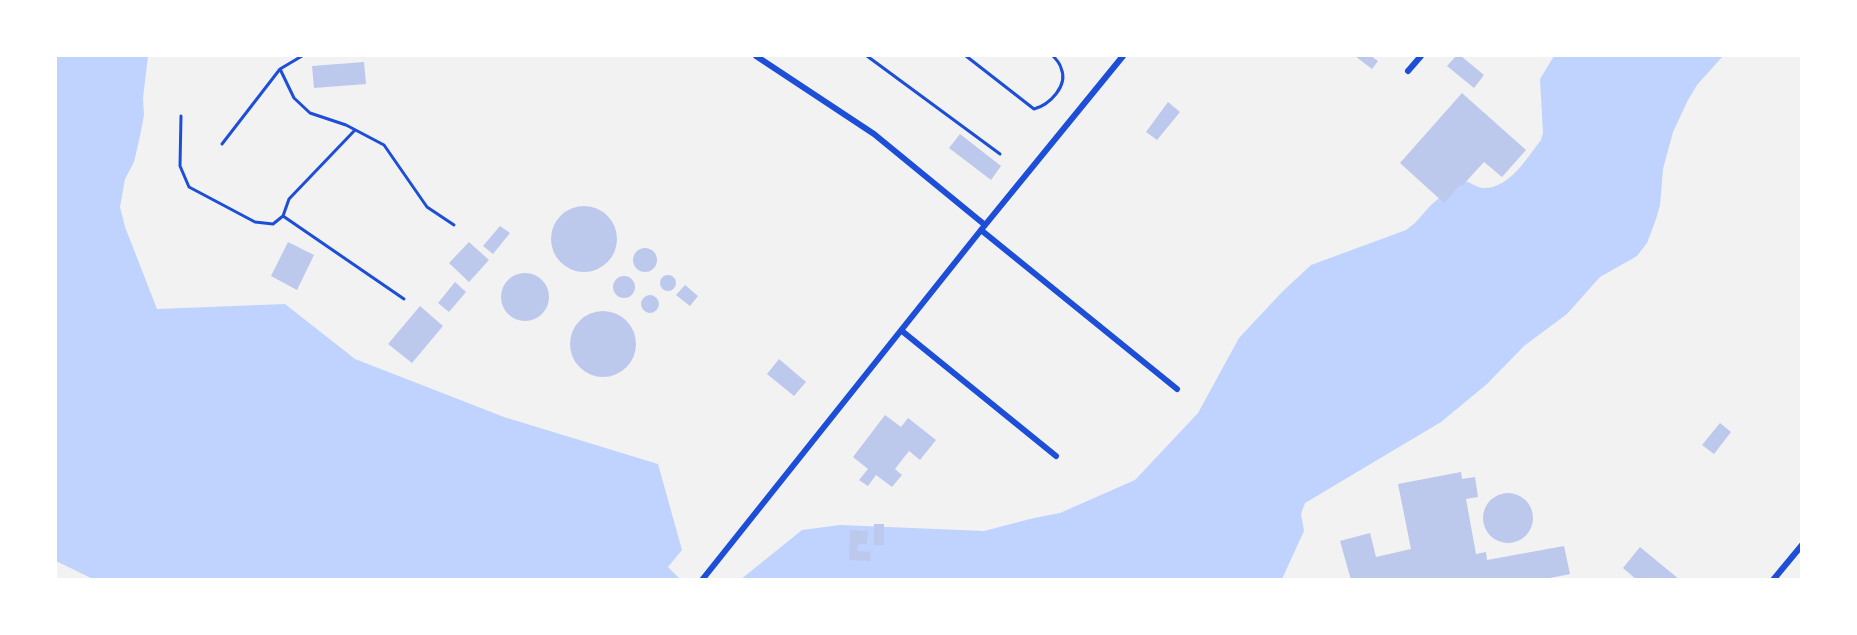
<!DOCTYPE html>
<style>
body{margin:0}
#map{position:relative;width:1857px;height:635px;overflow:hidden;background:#f2f2f2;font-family:Merriweather,serif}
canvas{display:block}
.frame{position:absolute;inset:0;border:57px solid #fff;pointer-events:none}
</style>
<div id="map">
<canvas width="1857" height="635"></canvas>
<div class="frame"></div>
</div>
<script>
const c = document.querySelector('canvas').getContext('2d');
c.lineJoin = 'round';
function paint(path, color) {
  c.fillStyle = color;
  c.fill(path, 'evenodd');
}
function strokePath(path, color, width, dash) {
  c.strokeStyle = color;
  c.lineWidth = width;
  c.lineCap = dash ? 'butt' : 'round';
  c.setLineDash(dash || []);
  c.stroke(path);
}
paint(new Path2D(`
 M56 56H148L143 98 144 115 140 136 134 162 125 179 120 207 125 227 157 309 285 304 355 359 504 417 658 464 682 550 668 567 680 579 95 580 56 561Z
 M1554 56H1723L1697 85 1688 100 1673 132 1663 169 1660 205 1656 219 1647 243 1637 256 1600 277 1567 314 1524 346 1487 384 1441 422 1305 503 1301 514 1304 531 1282 579 740 580 802 530 840 525 984 531 1034 518 1060 513 1135 480 1198 413 1239 338 1282 292 1311 265 1406 230 1415 223 1431 205 1461 180C1470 181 1476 188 1484 188 1510 188 1527 158 1541 140L1543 133 1540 79Z`), '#bfd3fe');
paint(new Path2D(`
 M1355 56H1371L1378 61 1372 69Z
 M1456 56H1461L1484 75 1474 88 1447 66Z
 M364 62 366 84 314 88 312 66Z
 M1462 93 1526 150 1502 177 1484 162 1462 186 1460 185 1444 203 1400 163Z
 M1168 102 1180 112 1157 140 1146 132Z
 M960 134 1001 166 991 180 949 148Z
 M551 239a33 33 0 1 1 66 0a33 33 0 1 1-66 0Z
 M500 226 510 233 493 254 483 246Z
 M288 242 314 255 297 290 271 276Z
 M469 242 489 260 469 282 449 263Z
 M633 260a12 12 0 1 1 24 0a12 12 0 1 1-24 0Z
 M501 297a24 24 0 1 1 48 0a24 24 0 1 1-48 0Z
 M660 283a8 8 0 1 1 16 0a8 8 0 1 1-16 0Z
 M613 287a11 11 0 1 1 22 0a11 11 0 1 1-22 0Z
 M455 282 466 292 449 312 438 303Z
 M685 285 698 296 690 306 676 295Z
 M641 304a9 9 0 1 1 18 0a9 9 0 1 1-18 0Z
 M420 306 443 326 412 363 388 344Z
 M570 344a33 33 0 1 1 66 0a33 33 0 1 1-66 0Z
 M779 359 806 382 794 396 767 374Z
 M885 415 901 427 908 418 936 440 920 460 909 451 895 469 902 475 892 487 876 475 868 486 859 480 868 469 853 457Z
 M1720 423 1731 432 1714 454 1702 445Z
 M1461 472 1462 479 1475 477 1478 497 1466 499 1476 554 1486 552 1487 560 1564 546 1570 574 1540 580H1351L1340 541 1370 533 1376 557 1411 549 1398 484Z
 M1483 518a25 25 0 1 1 50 0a25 25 0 1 1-50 0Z
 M874 524H884V545H874Z
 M850 530 868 531 867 544H858L857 551 871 552 870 561 849 560Z
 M1640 547 1680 580H1637L1623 568Z`), '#bdc9ec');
strokePath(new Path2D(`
 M867 56 1000 154
 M966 56 1034 109C1049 105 1069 86 1061 68 1060 64 1056 59 1053 56
 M280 69 294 98 310 113 346 125 384 145 427 207 454 225
 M181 116 180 166 189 187 255 222 273 224 283 216
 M355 130 289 199 283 216 404 299
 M222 144 280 69 302 56`), '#1d4ed8', 3);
strokePath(new Path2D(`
 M756 56 874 134 985 225
 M1408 71 1421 56
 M981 230 1177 389
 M902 331 1056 456
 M702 580 981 230 1123 56
 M1773 580 1802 545`), '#1d4ed8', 6);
</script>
